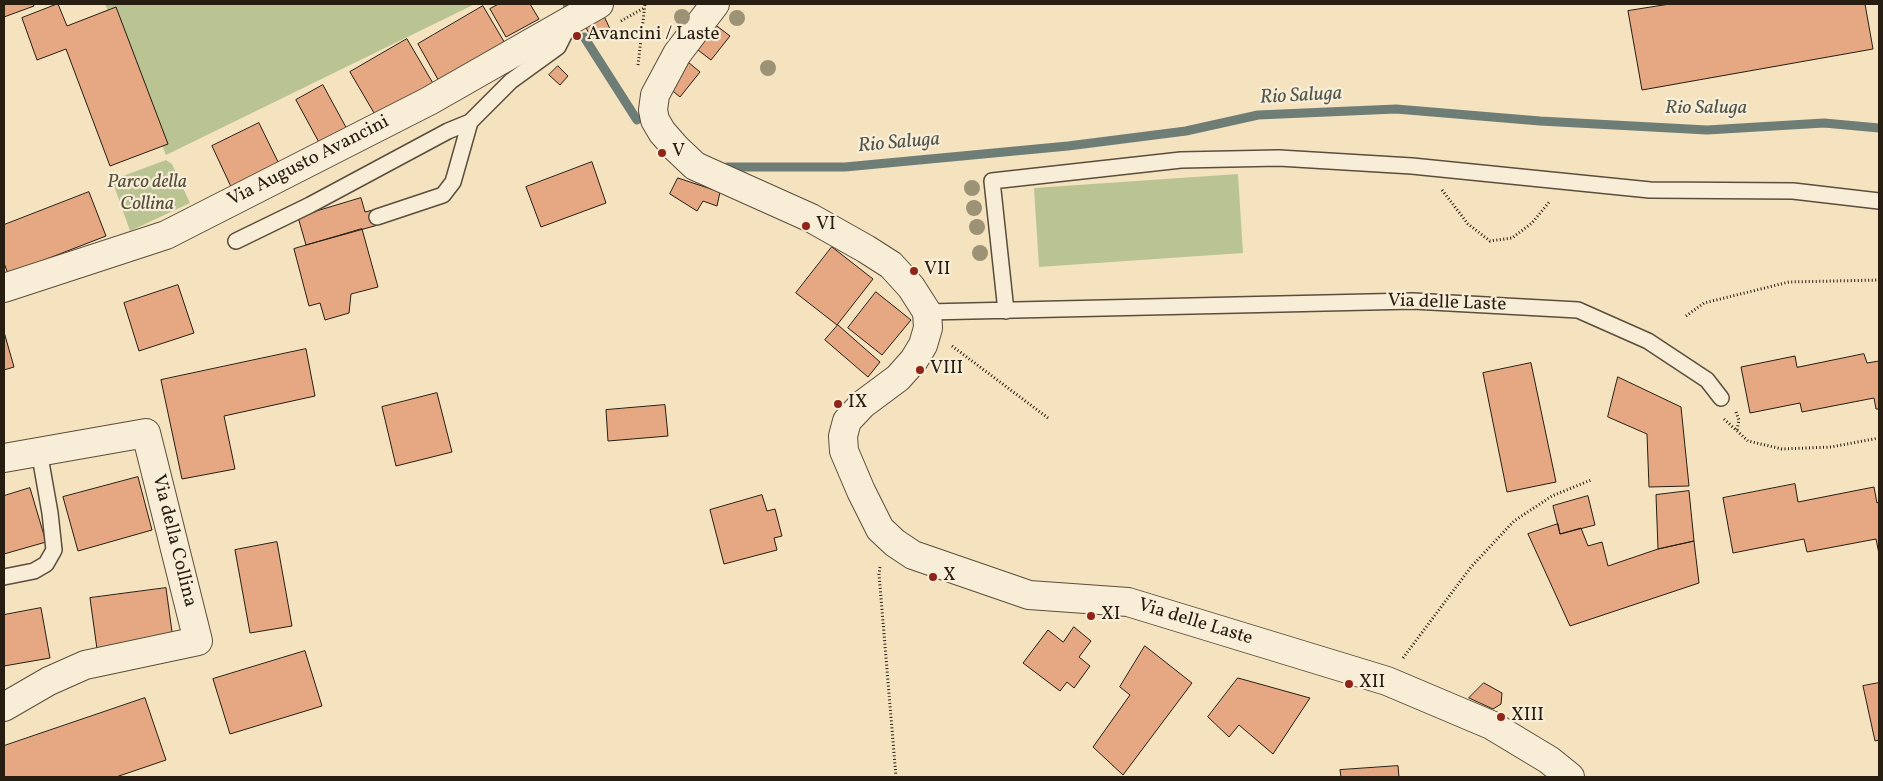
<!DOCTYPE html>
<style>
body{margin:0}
#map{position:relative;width:1883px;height:781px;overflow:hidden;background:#f5e3c0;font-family:Vollkorn,serif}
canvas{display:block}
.frame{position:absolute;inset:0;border:5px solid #271d11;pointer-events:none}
</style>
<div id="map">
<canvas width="1883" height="781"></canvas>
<div class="frame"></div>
</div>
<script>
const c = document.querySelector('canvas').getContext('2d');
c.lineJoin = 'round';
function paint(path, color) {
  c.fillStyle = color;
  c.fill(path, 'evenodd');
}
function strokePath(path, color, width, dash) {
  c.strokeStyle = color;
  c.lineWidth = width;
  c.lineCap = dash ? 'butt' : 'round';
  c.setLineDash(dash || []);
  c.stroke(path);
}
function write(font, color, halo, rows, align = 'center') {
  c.font = font + ' Vollkorn,serif';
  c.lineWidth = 4.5;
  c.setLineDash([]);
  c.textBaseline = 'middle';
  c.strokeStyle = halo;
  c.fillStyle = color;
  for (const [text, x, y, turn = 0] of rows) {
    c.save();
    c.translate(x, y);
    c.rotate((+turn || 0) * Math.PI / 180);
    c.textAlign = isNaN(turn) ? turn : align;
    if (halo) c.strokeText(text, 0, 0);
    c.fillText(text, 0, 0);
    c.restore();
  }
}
paint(new Path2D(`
 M105 4H475L166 155Z
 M166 160 172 164 190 203 130 231 112 180Z
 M1238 174 1243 253 1039 267 1034 188Z`), '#bac493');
strokePath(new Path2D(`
 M567 4H568
 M584 37 637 120
 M727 167H845L1068 146 1186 131 1258 115 1396 109 1540 121 1707 130 1824 123 1879 128`), '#6f7d77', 9);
const building = new Path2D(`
 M4 4H33L34 6 4 17Z
 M58 4 67 26 116 7 168 144 110 166 66 49 37 60 22 18Z
 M499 4H530L539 19 506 37 490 9Z
 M1670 4H1865L1873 49 1642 90 1628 11Z
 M483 6 506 45 440 83 418 44Z
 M603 14 610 29 592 39 584 24Z
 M713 23 730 36 711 60 694 47Z
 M407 39 434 85 377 118 350 72Z
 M688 62 700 72 680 97 668 87Z
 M558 66 568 76 560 85 549 75Z
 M323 85 348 131 321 146 296 100Z
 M259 123 281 168 233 191 212 146Z
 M592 162 606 203 541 227 526 187Z
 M678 178 720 192 717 206 703 201 697 211 670 194Z
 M89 192 106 236 8 274 4 263V225Z
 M361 198 365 212 373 210 378 225 306 245 298 217Z
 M362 229 378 287 351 294 349 313 325 320 320 303 309 306 294 249Z
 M832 247 873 279 837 325 796 293Z
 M178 285 194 333 139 351 124 303Z
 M876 292 911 320 882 355 848 328Z
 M838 325 880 362 868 377 825 340Z
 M4 332 14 367 4 370Z
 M306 349 315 396 224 416 235 469 182 479 161 380Z
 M1864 354 1867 363 1879 361V409H1876L1874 398 1802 412 1800 403 1750 413 1741 367 1795 356 1797 367Z
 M1531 363 1556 482 1507 492 1483 373Z
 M1618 377 1681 407 1689 486 1649 487 1647 434 1608 417Z
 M437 393 452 452 396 466 382 407Z
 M665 405 668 436 608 441 606 410Z
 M138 477 152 530 78 551 63 497Z
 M1795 484 1798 502 1874 487 1877 503 1879 502V554L1876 539 1807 552 1804 539 1733 553 1723 498Z
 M30 488 46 542 4 554V496Z
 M1689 491 1694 541 1658 549 1656 495Z
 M762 495 767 511 775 509 782 536 774 538 777 550 724 564 710 510Z
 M1588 496 1595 525 1560 534 1553 506Z
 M1558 524 1560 534 1581 528 1588 546 1602 542 1608 566 1658 549 1694 541 1699 583 1570 626 1528 534Z
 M277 542 292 626 250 633 235 550Z
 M166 588 173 639 97 649 90 598Z
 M41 608 50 658 4 666V615Z
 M1074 627 1091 641 1079 657 1090 666 1074 688 1067 682 1060 691 1023 663 1048 630 1063 642Z
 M1145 646 1192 683 1123 775 1093 747 1130 695 1120 687Z
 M305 651 322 706 230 734 213 679Z
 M1238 678 1310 698 1273 754 1239 725 1229 737 1208 717Z
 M1484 683 1502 693 1501 704 1493 709 1469 698Z
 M1879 683V740L1875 741 1863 686Z
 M145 698 166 760 116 777H4V746Z
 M1398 766 1399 777H1341L1340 770Z`);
paint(building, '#e6a883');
strokePath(building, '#271d11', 1);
const lane = new Path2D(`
 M377 217 443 195 453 182 470 122 511 81 558 47 569 25
 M236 241 310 205 448 131 470 122
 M1006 311 992 181 1181 160 1279 158 1412 166 1650 190 1793 191 1879 201
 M927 312 1413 301 1578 310 1648 341 1707 380 1721 398
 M4 577 34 571 46 564 54 550 50 513 39 451`);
const street = new Path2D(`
 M715 4 677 54 655 95 653 110 655 120 662 132 676 148 695 166 811 218 866 249 891 265 911 287 927 312 928 328 923 345 914 360 898 378 863 404 847 421 843 436 844 451 861 491 880 529 895 543 913 555 1029 595 1128 602 1387 681 1491 725 1549 760 1570 777
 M4 288 166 235 429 101 599 4
 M4 458 146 433 198 641 85 665 49 681 4 707`);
strokePath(lane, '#5a4e3d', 18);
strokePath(street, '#5a4e3d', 30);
strokePath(new Path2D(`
 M621 21 644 8
 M638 65 645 4
 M1442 190 1468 224 1490 241 1512 238 1532 223 1550 201
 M1686 316 1704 303 1789 282 1879 280
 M952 346 1048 418
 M1736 412 1739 420 1737 430
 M1724 419 1748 441 1782 449 1831 447 1879 438
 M880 567 879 574 896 777
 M1403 658 1471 567 1514 521 1552 496 1591 480`), '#271d11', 3, [1, 2.5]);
strokePath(lane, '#f8edd6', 15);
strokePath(street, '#f8edd6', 28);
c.fillStyle = '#9c9275';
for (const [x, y] of [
 [682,17],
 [737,18],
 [768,68],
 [972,188],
 [974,208],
 [977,227],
 [980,253]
]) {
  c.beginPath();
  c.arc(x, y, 8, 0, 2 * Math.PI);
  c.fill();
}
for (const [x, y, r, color] of [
 [577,36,5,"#8f2418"],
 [662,153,5,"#8f2418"],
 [806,226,5,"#8f2418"],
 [914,271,5,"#8f2418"],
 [920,370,5,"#8f2418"],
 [838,404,5,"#8f2418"],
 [933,577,5,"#8f2418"],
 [1091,616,5,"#8f2418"],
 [1349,684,5,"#8f2418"],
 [1501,717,5,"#8f2418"]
]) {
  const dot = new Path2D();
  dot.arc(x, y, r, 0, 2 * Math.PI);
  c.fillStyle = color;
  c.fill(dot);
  strokePath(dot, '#f8edd6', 2);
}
write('19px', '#271d11', '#f8edd6', [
 ["Avancini / Laste",587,36],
 ["V",672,153],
 ["VI",816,226],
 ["VII",924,271],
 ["VIII",930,370],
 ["IX",848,404],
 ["X",943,577],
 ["XI",1101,616],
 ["XII",1359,684],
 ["XIII",1511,717]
], 'left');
write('19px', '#271d11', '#f8edd6', [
 ["Via Augusto Avancini",309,162,-27],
 ["Via delle Laste",1447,304,2],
 ["Via della Collina",173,541,76],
 ["Via delle Laste",1195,623,17]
]);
write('italic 19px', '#534f38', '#f8edd6', [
 ["Parco della",147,184],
 ["Collina",147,206]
]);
write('italic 20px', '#51554c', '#f8edd6', [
 ["Rio Saluga",1301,97,-3],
 ["Rio Saluga",1706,109],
 ["Rio Saluga",899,144,-5]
]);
</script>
